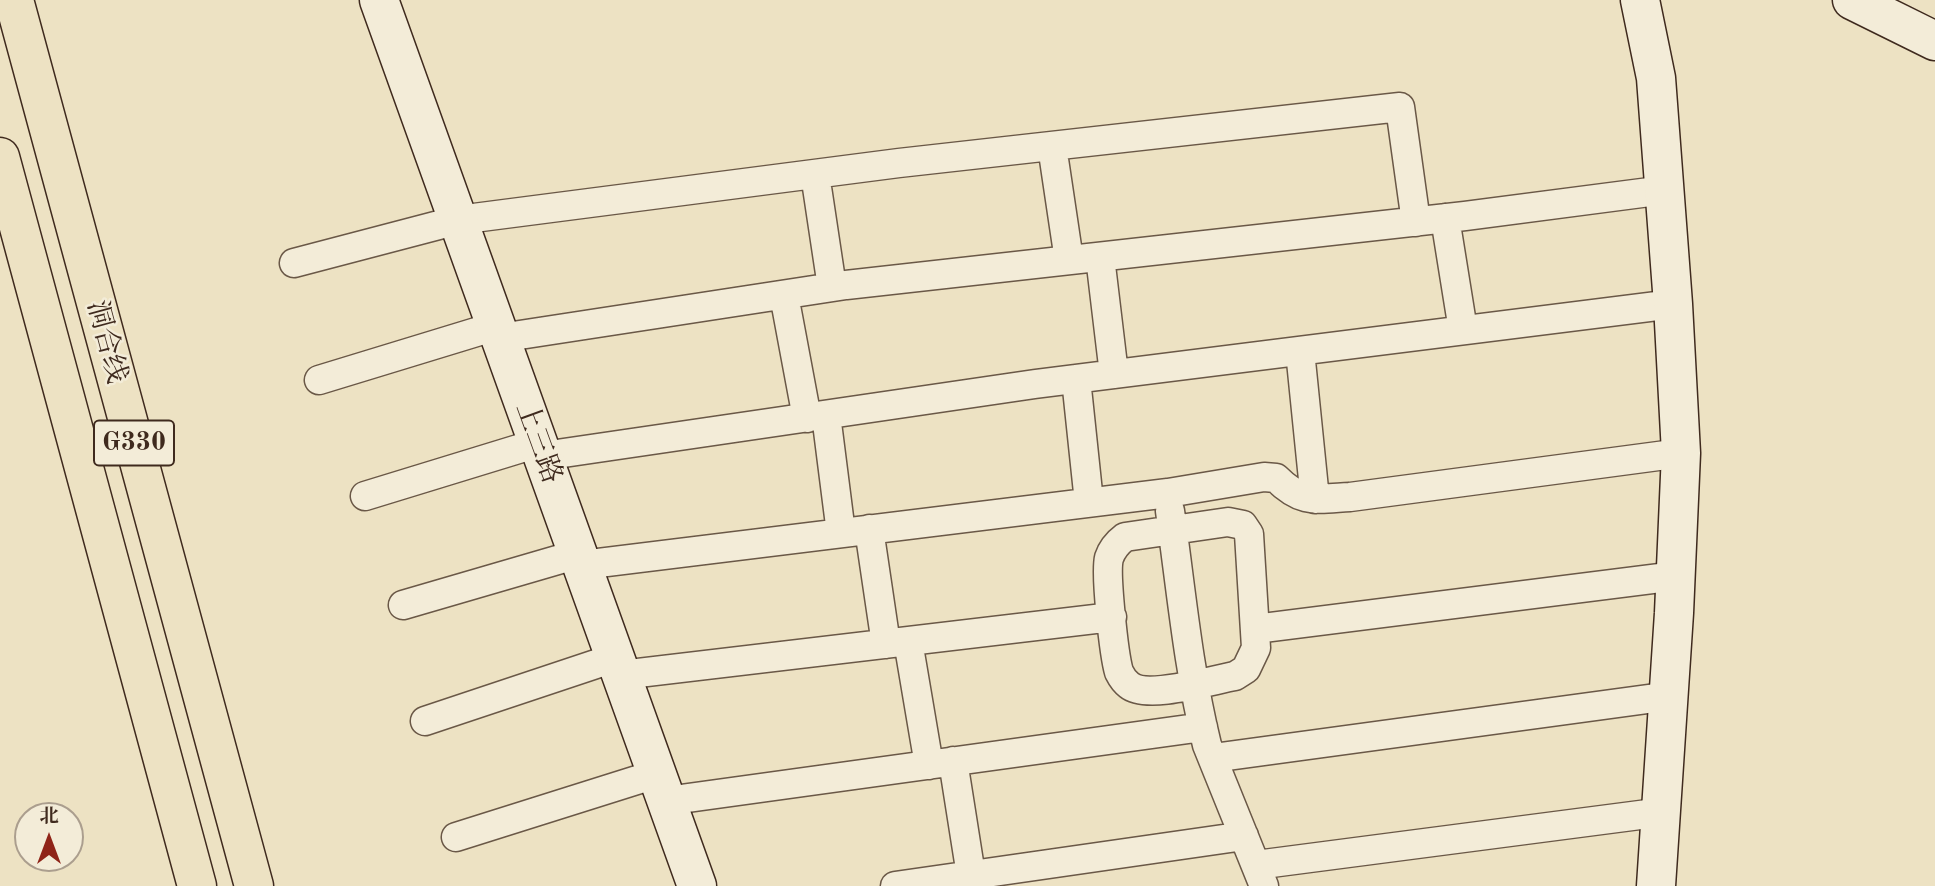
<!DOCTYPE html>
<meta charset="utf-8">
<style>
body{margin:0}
#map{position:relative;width:1935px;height:886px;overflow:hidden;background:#ede2c3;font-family:"Old Standard TT","Noto Serif SC",serif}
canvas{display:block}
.north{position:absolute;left:14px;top:802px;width:70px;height:70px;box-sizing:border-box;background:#f3ecd8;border:2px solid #ab9e8e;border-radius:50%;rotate:0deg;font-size:19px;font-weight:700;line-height:28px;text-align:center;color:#3f2a1e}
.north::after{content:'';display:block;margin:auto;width:24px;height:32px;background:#8f2418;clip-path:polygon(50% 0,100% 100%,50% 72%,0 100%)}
</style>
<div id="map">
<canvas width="1935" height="886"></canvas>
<div class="north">北</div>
</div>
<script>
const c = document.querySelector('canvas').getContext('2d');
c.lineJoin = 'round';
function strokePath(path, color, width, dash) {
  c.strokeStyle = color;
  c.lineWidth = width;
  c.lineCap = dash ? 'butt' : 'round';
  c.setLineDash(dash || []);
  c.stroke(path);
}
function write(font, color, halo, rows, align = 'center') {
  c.font = font + ' "Old Standard TT","Noto Serif SC",serif';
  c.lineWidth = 5;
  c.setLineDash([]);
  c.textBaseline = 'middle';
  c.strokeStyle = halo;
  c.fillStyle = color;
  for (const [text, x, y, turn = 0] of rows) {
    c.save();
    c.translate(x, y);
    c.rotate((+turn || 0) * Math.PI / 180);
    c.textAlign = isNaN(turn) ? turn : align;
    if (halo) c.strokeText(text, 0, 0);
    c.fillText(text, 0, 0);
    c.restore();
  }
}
const street = new Path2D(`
 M1052 146 1069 260
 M815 174 832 287
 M1445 218 1463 330
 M1100 257 1114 374
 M294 263 458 220 899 163 1400 107 1416 222
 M784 295 807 418
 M500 338 846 285 1465 216 1665 190
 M1300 351 1315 499
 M1076 379 1089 502
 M319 380 496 326
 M826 415 841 533
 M543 456 1035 384 1673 304
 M365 496 538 443
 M1170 511C1181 589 1188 668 1207 745L1264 886
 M1228 522 1243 525 1249 534 1256 648 1246 669 1235 676C1212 680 1147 700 1129 685 1125 682 1121 676 1119 672 1114 655 1105 573 1109 558 1112 549 1117 543 1125 537Z
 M869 529 886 644
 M582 565 1168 493 1264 477 1276 478C1302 504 1316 499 1350 497L1681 453
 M403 605 578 554
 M1255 629 1676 576
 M908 641 929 765
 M621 675 1112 617
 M425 721 614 658
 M1213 758 1670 696
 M953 761 971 875
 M666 801 1203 727
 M456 837 656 774
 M1256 865 1663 812
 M895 886 1244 836`);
const secondary = new Path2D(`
 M379 0 697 886
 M1640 0 1656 78 1673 304 1681 453 1674 613 1656 886
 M1852 0 1935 41`);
const highway = new Path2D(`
 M14 0 254 886
 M0 157 197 886`);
strokePath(street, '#6a5847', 31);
strokePath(secondary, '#3f2a1e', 41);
strokePath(highway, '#3f2a1e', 41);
strokePath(street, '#f3ecd8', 28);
strokePath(secondary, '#f3ecd8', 38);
strokePath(highway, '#ede2c3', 38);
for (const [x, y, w] of [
 [134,443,80]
]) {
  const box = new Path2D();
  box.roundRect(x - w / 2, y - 22.5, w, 45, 5);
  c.fillStyle = '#f3ecd8';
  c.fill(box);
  strokePath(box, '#3f2a1e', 2);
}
write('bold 26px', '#3f2a1e', null, [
 ["G330",134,443]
]);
write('28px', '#3f2a1e', '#f3ecd8', [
 ["洞合线",106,342,75],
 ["上三路",538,443,70]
]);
</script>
